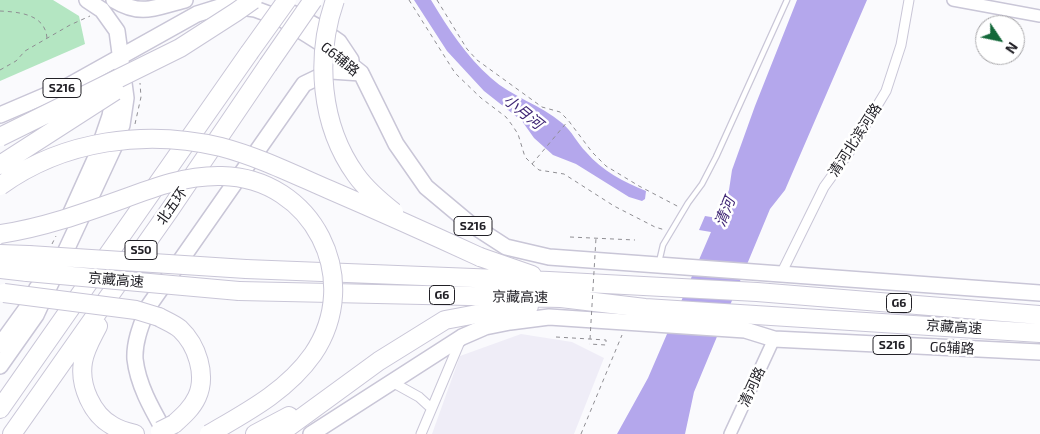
<!DOCTYPE html>
<meta charset="utf-8">
<style>
body{margin:0}
#map{position:relative;width:1040px;height:434px;overflow:hidden;background:#fafafd;font-family:"Exo 2",sans-serif}
canvas{display:block}
.north{position:absolute;left:975px;top:15px;width:50px;height:50px;box-sizing:border-box;background:#fff;border:1px solid #a7a6a9;border-radius:50%;rotate:124deg;font-size:14px;font-weight:700;line-height:20px;text-align:center;color:#222127}
.north::after{content:'';display:block;margin:auto;width:18px;height:22px;background:#136839;clip-path:polygon(50% 0,100% 100%,50% 72%,0 100%)}
</style>
<div id="map">
<canvas width="1040" height="434"></canvas>
<div class="north">N</div>
</div>
<script>
const c = document.querySelector('canvas').getContext('2d');
c.lineJoin = 'round';
function paint(path, color) {
  c.fillStyle = color;
  c.fill(path, 'evenodd');
}
function strokePath(path, color, width, dash) {
  c.strokeStyle = color;
  c.lineWidth = width;
  c.lineCap = dash ? 'butt' : 'round';
  c.setLineDash(dash || []);
  c.stroke(path);
}
function write(font, color, halo, rows, align = 'center') {
  c.font = font + ' "Exo 2","Noto Sans SC",sans-serif';
  c.lineWidth = 5;
  c.setLineDash([]);
  c.textBaseline = 'middle';
  c.strokeStyle = halo;
  c.fillStyle = color;
  for (const [text, x, y, turn = 0] of rows) {
    c.save();
    c.translate(x, y);
    c.rotate((+turn || 0) * Math.PI / 180);
    c.textAlign = isNaN(turn) ? turn : align;
    if (halo) c.strokeText(text, 0, 0);
    c.fillText(text, 0, 0);
    c.restore();
  }
}
paint(new Path2D(`
 M521 334 572 342 604 358 574 434H432L460 356Z`), '#efedf7');
paint(new Path2D(`
 M0 0H53L79 16 85 44 0 81Z`), '#b4e6c2');
paint(new Path2D(`
 M414 0H431C448 28 466 56 491 78 512 97 541 105 562 123 572 131 577 143 586 152 602 171 624 182 646 191L645 199 642 201 629 197 576 164 553 155 534 138 522 121 484 91 447 51Z
 M797 0H867L785 190 770 209 694 392 685 434H617L648 378 711 232 699 230 705 216 717 218 729 190 732 170 755 106Z`), '#b4a7ec');
const service = new Path2D(`
 M659 262 663 245 688 203 702 184 716 157 787 0`);
const minor = new Path2D(`
 M781 274 824 187 850 151 886 91 901 45 909 0
 M392 382 419 397 431 408
 M421 434 461 339`);
const tertiary = new Path2D(`
 M953 0 1040 16
 M730 434 774 339`);
const primary = new Path2D(`
 M114 0C142 17 156 7 185 0
 M292 13 316 26 339 42 351 60
 M0 115 68 86 197 14 226 5 255 9 282 19 308 35 333 51 361 73 396 144 426 187 469 223 506 247 549 257 1040 293
 M69 217 96 157 110 116 116 84
 M0 345 29 305 37 288
 M0 366 36 315 114 147 122 125 126 98 117 31 102 10 87 0
 M166 434C153 411 138 386 135 359 134 341 142 323 148 307L304 84 331 71 361 73
 M311 434 462 337 485 327 510 322 549 317 745 330 774 339 1040 352`);
const motorway = new Path2D(`
 M0 254 29 255
 M480 257 532 275
 M0 269 27 272
 M246 269 549 281 757 292 1040 315
 M239 291 561 298 645 308 1040 333
 M159 317C166 321 174 324 180 329 197 345 207 375 197 397 192 408 183 416 174 424
 M98 326C92 338 85 349 83 362 79 385 92 415 113 426 119 430 127 432 135 434
 M0 409 249 53
 M12 434 169 211 268 65
 M255 434 289 416
 M279 434 379 361 445 320 493 311 529 306`);
strokePath(service, '#c9c6d7', 7);
strokePath(minor, '#c9c6d7', 11);
strokePath(tertiary, '#c9c6d7', 14);
strokePath(primary, '#c9c6d7', 18);
strokePath(motorway, '#c9c6d7', 20);
strokePath(new Path2D(`
 M409 0 455 73 481 98 506 117 512 125 518 134 525 157 532 164 539 170 564 174 614 206 655 227 665 230
 M437 0 467 49 477 60 542 107 560 112 568 120 592 152 606 166 639 186 679 207
 M0 11C19 12 45 14 47 38
 M0 70 16 61 25 51 70 25 90 16
 M135 124 141 97 140 83
 M532 164 568 121
 M570 237 635 240
 M52 244 56 236
 M556 337 606 340V345L589 344
 M581 434 622 335`), '#8f8e93', 1, [4, 4]);
strokePath(service, '#fff', 4.5);
strokePath(minor, '#fff', 9);
strokePath(tertiary, '#fff', 11);
strokePath(primary, '#fff', 15);
strokePath(motorway, '#fff', 18);
const motorwayBridge = new Path2D(`
 M335 0C315 57 320 125 356 175 366 189 380 201 394 212
 M249 53 287 0
 M268 65 313 0
 M0 137 180 48 236 12 253 0
 M0 165 115 91
 M0 186C63 140 146 129 221 147 259 157 295 175 330 190 381 212 430 234 480 257
 M0 234C42 228 84 213 123 199 155 187 187 175 222 176 313 178 364 279 313 354 287 391 247 412 209 434
 M29 255 246 269
 M27 272 239 291
 M4 293 136 310 159 317
 M160 431 174 424`);
strokePath(motorwayBridge, '#c9c6d7', 20, []);
strokePath(new Path2D(`
 M590 339 596 238`), '#8f8e93', 1, [4, 4]);
strokePath(motorwayBridge, '#fff', 18);
for (const [x, y, w] of [
 [62,88,38],
 [473,226,38],
 [141,250,32],
 [442,295,25],
 [899,303,25],
 [892,345,38]
]) {
  const box = new Path2D();
  box.roundRect(x - w / 2, y - 9.5, w, 19, 4);
  c.fillStyle = '#fff';
  c.fill(box);
  strokePath(box, '#222127', 1);
}
write('bold 12px', '#222127', null, [
 ["S216",62,88],
 ["S216",473,226],
 ["S50",141,250],
 ["G6",442,295],
 ["G6",899,303],
 ["S216",892,345]
]);
write('14px', '#222127', '#fff', [
 ["G6辅路",340,59,39],
 ["清河北滨河路",855,140,-57],
 ["北五环",172,206,-55],
 ["京藏高速",116,280,5],
 ["京藏高速",520,297,1],
 ["京藏高速",954,327,4],
 ["G6辅路",952,348,3],
 ["清河路",752,387,-65]
]);
write('italic 15px', '#3f2675', '#fff', [
 ["小月河",523,112,39],
 ["清河",725,212,-68]
]);
</script>
